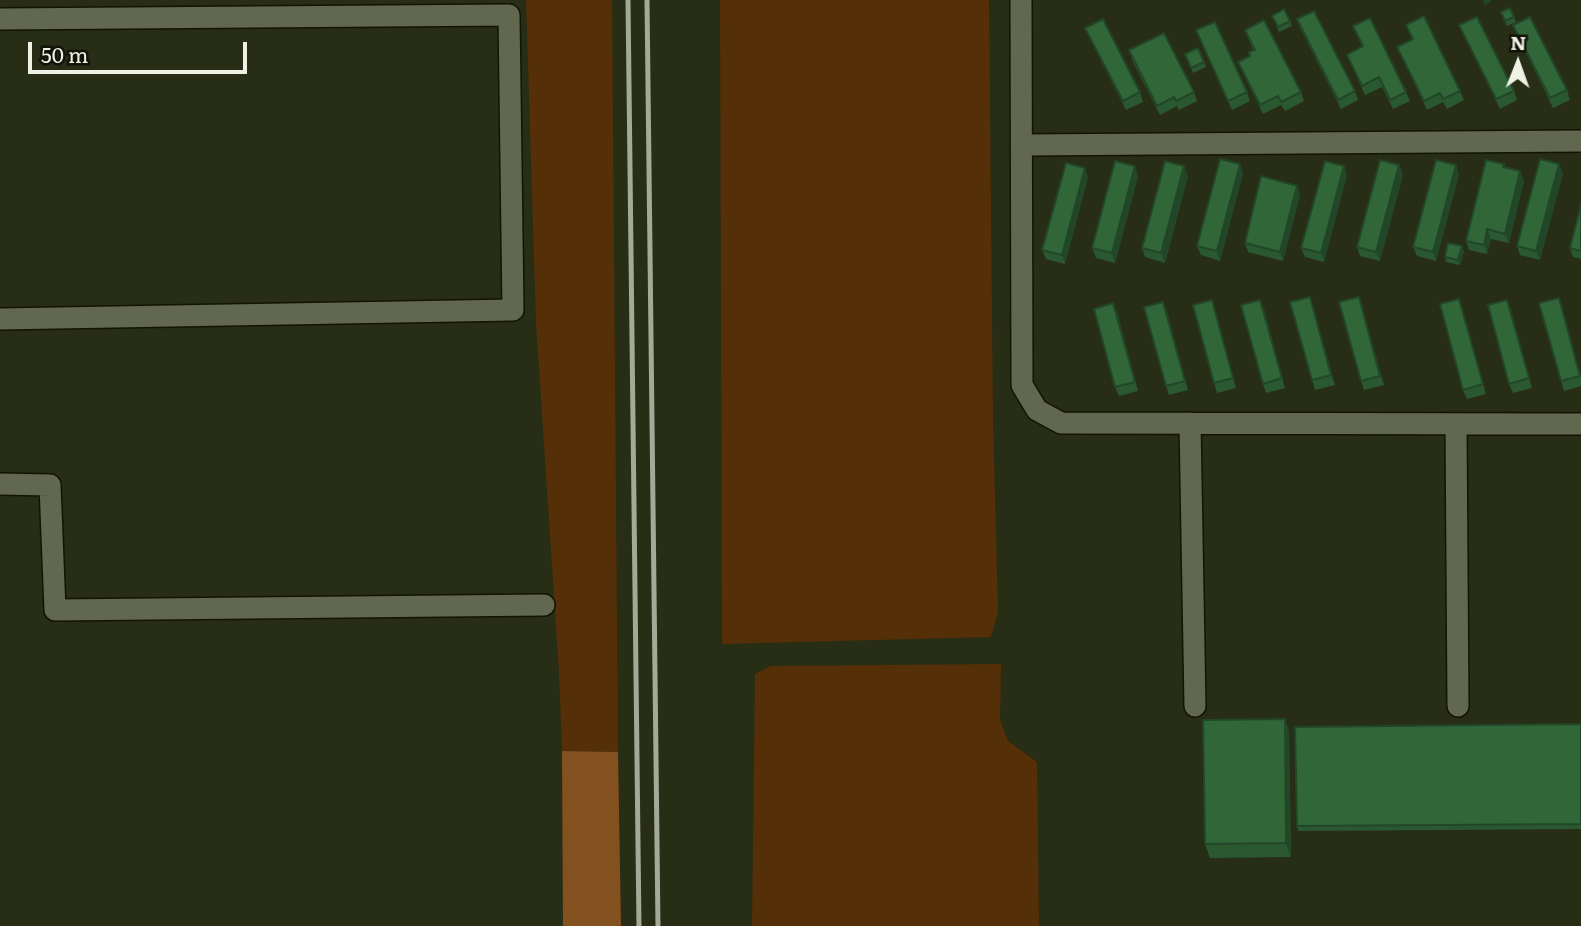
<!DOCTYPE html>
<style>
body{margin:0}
#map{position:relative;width:1581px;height:926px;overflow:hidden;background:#282d16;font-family:Literata,serif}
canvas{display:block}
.north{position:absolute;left:1483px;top:28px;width:70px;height:70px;-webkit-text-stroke:5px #12140a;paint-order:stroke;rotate:1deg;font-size:19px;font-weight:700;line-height:28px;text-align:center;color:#eef1e3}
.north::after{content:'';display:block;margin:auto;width:24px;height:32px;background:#eef1e3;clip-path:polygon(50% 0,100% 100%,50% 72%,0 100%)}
.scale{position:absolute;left:28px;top:42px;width:219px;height:32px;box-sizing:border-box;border:4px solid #eef1e3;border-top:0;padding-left:9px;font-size:21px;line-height:24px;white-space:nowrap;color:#eef1e3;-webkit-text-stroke:5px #12140a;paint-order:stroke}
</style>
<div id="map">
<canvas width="1581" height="926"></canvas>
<div class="north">N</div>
<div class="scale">50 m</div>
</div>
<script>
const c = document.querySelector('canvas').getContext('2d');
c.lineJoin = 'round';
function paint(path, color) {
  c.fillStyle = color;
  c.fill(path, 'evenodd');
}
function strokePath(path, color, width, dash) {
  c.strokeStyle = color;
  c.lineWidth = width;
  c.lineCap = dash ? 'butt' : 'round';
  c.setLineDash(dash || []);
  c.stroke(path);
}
paint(new Path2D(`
 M526 0H612L618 752 562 751 559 672 536 323Z
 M720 0H989L993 420 998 612 991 637 722 644Z
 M1001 664 1000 720 1008 741 1037 762 1039 926H752L755 674 771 666Z`), '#552f07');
paint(new Path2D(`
 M562 751 618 752 621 926H563Z`), '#83501f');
const minor = new Path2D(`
 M1021 0 1022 385 1037 410 1061 423 1581 424
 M0 19 509 15 513 310 0 319
 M1022 145 1581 141
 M1190 423 1195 706
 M1456 424 1458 706
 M0 484 50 485 55 610 544 605`);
strokePath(minor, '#111502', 24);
strokePath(minor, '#62674f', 21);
strokePath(new Path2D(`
 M628 0 639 926
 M647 0 658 926`), '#a5a998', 5);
paint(new Path2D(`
 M1510 8 1516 22 1507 26 1501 12Z
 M1272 16 1290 21 1292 26 1279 32Z
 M1297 19 1355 91 1358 100 1341 109 1300 28Z
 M1406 25 1460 91 1464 100 1447 109 1443 102 1427 110 1401 56 1397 47 1412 40Z
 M1459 25 1514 91 1517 100 1500 109 1463 34Z
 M1513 25 1567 90 1570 100 1553 108 1517 34Z
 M1353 26 1406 92 1410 101 1393 109 1382 87 1365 95 1347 55 1362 47Z
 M1085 28 1140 92 1143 102 1126 110 1089 37Z
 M1196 30 1247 92 1250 101 1232 110Z
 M1245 30 1301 92 1304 101 1285 111 1281 105 1263 114 1242 71 1238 62 1250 56 1253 50Z
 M1198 48 1206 67 1193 73 1185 54Z
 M1129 50 1194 92 1197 101 1179 110 1177 106 1160 115 1132 60Z
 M1504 164 1505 168 1524 181 1509 243 1491 239 1487 254 1469 250 1466 241Z
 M1243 173 1220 261 1201 255 1197 246Z
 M1563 173 1540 260 1520 255 1517 246Z
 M1403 174 1380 261 1360 256 1357 247Z
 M1459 174 1436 261 1417 256 1413 247Z
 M1347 175 1324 262 1305 257 1301 248Z
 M1138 176 1115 263 1096 258 1092 248Z
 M1188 176 1165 263 1145 257 1142 248Z
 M1088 177 1065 264 1046 259 1042 250Z
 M1297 186 1300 195 1283 261 1248 252 1245 243Z
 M1581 205V259L1573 257 1570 248Z
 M1464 251 1460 265 1446 262 1445 257Z
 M1359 297 1384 385 1364 390 1361 381Z
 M1212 300 1236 388 1217 393 1214 383Z
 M1507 300 1532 388 1513 393 1509 384Z
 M1313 306 1335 385 1315 390 1312 380Z
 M1562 307 1581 376V386L1564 391 1561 381Z
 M1264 309 1285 388 1266 393 1263 384Z
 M1462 309 1486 394 1467 399 1463 390Z
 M1117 312 1138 391 1119 396 1115 387Z
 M1167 312 1188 390 1169 395 1166 386Z
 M1285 719 1289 732 1291 857 1210 858 1205 844Z
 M1581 724V829L1298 831 1297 826Z`), '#2a5831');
paint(new Path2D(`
 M1485 0H1492L1485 6 1483 1Z
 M1240 164 1243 173 1220 261 1217 251Z
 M1559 164 1563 173 1540 260 1536 251Z
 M1399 165 1403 174 1380 261 1376 252Z
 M1456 165 1459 174 1436 261 1433 252Z
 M1135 166 1138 176 1115 263 1112 253Z
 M1184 166 1188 176 1165 263 1161 253Z
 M1344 166 1347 175 1324 262 1321 253Z
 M1085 168 1088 177 1065 264 1062 255Z
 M1520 171 1524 181 1509 243 1505 234Z
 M1297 186 1300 195 1283 261 1280 252Z
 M1487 229 1491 239 1487 254 1484 245Z
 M1462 246 1464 251 1460 265 1458 260Z
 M1310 297 1313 306 1335 385 1331 375Z
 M1359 297 1362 306 1384 385 1380 376Z
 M1212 300 1215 309 1236 388 1233 378Z
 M1260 300 1264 309 1285 388 1282 378Z
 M1507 300 1511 309 1532 388 1529 378Z
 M1163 302 1167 312 1188 390 1185 381Z
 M1113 303 1117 312 1138 391 1135 382Z
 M1285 719 1289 732 1291 857 1286 843Z`), '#224728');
const building = new Path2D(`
 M1510 8 1514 17 1505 21 1501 12Z
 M1284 9 1290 21 1278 27 1272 16Z
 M1314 11 1355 91 1338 100 1297 19Z
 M1424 16 1460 91 1443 99 1440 93 1424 101 1397 47 1413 39 1406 25Z
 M1477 17 1514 91 1496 99 1459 25Z
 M1530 17 1567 90 1550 98 1513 25Z
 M1370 18 1406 92 1390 100 1379 77 1362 86 1347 55 1363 46 1353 26Z
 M1103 19 1140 92 1123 101 1085 28Z
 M1264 20 1301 92 1281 102 1278 96 1260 105 1238 62 1250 56 1249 52 1255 50 1245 30Z
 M1215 22 1247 92 1228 101 1196 30Z
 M1164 33 1194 92 1176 101 1174 97 1157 106 1129 50Z
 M1198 48 1204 62 1191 68 1185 54Z
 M1220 159 1240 164 1217 251 1197 246Z
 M1540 159 1559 164 1536 251 1517 246Z
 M1380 160 1399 165 1376 252 1357 247Z
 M1436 160 1456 165 1433 252 1413 247Z
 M1486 160 1504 164 1503 167 1520 171 1505 234 1487 229 1484 245 1466 241Z
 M1115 161 1135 166 1112 253 1092 248Z
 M1165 161 1184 166 1161 253 1142 248Z
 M1325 161 1344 166 1321 253 1301 248Z
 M1066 163 1085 168 1062 255 1042 250Z
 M1261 176 1297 186 1280 252 1245 243Z
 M1581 205V251L1570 248Z
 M1448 243 1462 246 1458 260 1445 257Z
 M1310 297 1331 375 1312 380 1290 302Z
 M1359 297 1380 376 1361 381 1339 302Z
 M1559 298 1580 376 1561 381 1539 303Z
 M1459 299 1483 384 1463 390 1440 304Z
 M1212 300 1233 378 1214 383 1193 305Z
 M1260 300 1282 378 1263 384 1241 305Z
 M1507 300 1529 378 1509 384 1488 305Z
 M1163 302 1185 381 1166 386 1144 307Z
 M1113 303 1135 382 1115 387 1094 309Z
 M1285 719 1286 843 1205 844 1203 720Z
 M1581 724V824L1297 826 1295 727Z`);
paint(building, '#316639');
strokePath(building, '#224728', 2);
</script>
